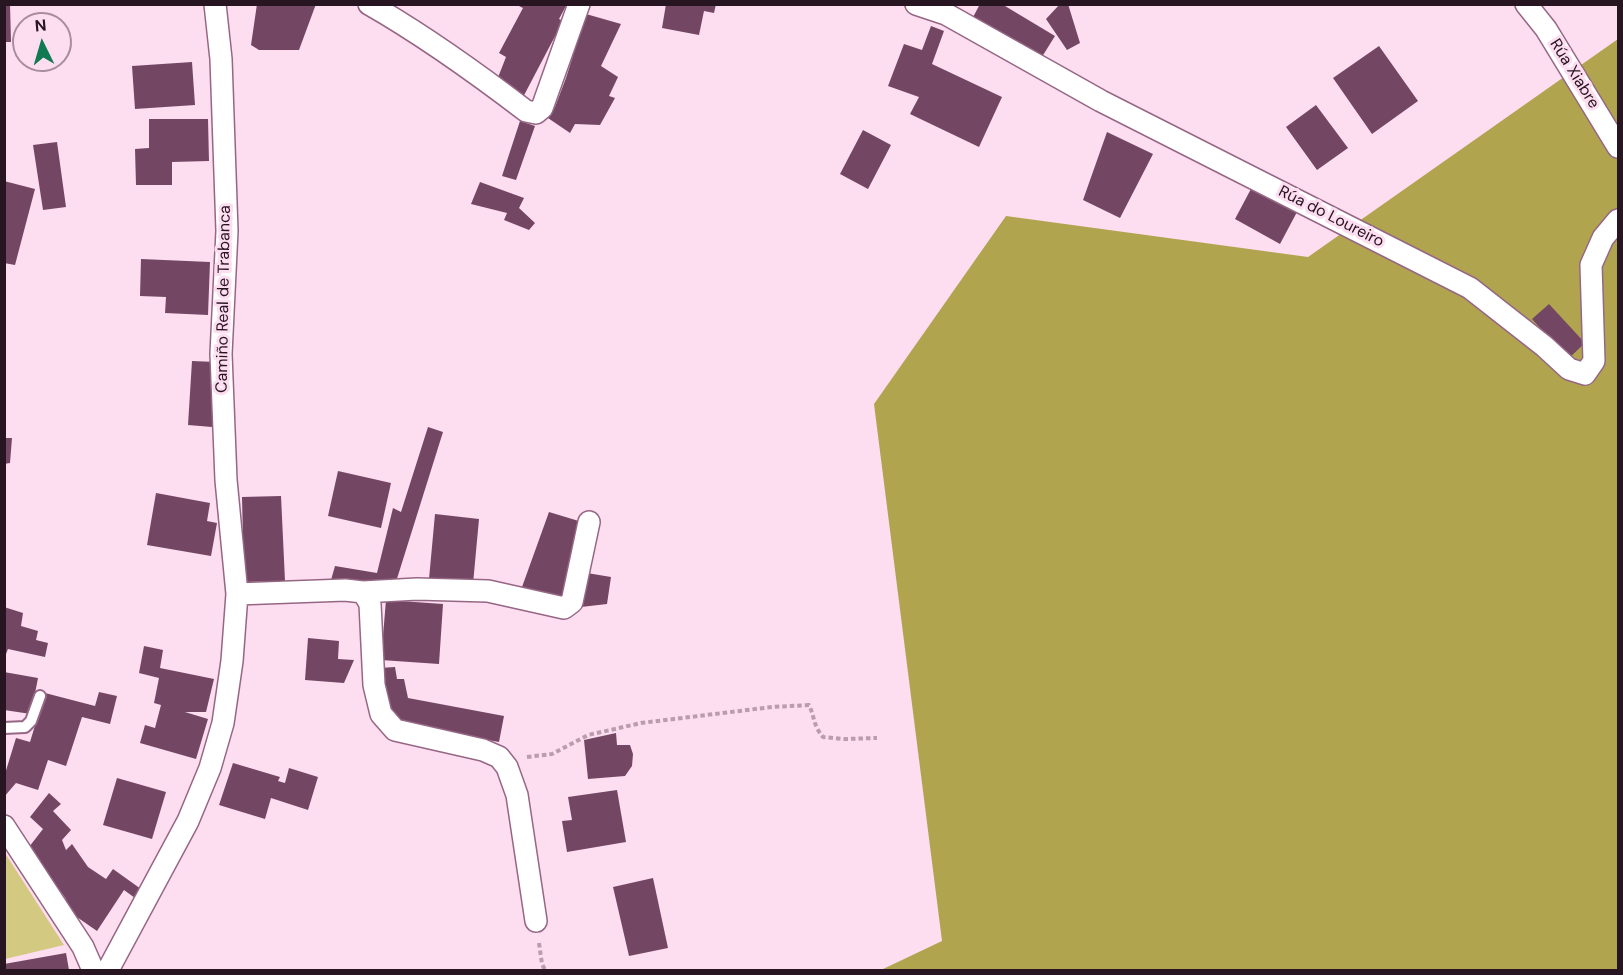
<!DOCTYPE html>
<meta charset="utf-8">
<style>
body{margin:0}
#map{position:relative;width:1623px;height:975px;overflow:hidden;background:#fdddf0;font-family:"DM Sans",sans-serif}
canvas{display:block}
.frame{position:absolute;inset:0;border:6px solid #271521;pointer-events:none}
.north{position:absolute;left:12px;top:12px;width:60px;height:60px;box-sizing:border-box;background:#fdddf0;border:2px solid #a78d9d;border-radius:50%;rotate:355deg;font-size:16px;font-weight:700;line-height:24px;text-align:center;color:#271521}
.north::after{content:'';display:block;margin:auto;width:21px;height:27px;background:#127a53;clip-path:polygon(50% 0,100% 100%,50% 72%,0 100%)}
</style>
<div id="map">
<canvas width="1623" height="975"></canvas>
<div class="frame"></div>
<div class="north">N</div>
</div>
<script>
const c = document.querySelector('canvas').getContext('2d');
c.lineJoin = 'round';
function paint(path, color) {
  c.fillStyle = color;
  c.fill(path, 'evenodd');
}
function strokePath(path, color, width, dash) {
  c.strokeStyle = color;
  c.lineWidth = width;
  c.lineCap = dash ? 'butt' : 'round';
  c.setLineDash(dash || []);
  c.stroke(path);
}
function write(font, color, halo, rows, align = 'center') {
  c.font = font + ' "DM Sans",sans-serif';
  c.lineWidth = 6;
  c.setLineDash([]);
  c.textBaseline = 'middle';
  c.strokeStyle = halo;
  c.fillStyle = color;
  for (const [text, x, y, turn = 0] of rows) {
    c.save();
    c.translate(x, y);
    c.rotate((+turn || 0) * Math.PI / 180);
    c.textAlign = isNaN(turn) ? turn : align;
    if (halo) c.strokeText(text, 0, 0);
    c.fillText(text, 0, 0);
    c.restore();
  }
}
paint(new Path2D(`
 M4 853H5L64 945 5 959Z`), '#d3c980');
paint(new Path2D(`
 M1618 39V970H881L942 941 874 404 1006 216 1308 257Z`), '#b0a44f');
paint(new Path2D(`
 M4 4H10L11 42H4Z
 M257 4H316L299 50H259L251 45Z
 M515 4H567L559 19 563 21 521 101 497 80 506 57 499 53 523 8Z
 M666 4H716L714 13 704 11 699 35 662 28Z
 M980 4H1006L1005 6 1055 36 1040 60 972 19Z
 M1060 4H1068L1080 43 1067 50 1046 19Z
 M586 14 621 24 601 66 618 77 609 96 615 98 600 125 575 124 570 133 548 118 555 107 566 78Z
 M931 26 944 31 932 64 1002 97 979 147 910 114 919 97 888 86 904 44 922 50Z
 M1379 46 1418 101 1372 134 1333 78Z
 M192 62 195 105 135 109 132 66Z
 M1316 105 1348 148 1317 170 1286 127Z
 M149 119H208L209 161 172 162V185H136L135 149 149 148Z
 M520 121 535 126 516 180 502 176Z
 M863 130 891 145 868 189 840 174Z
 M1107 132 1153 154 1120 218 1083 200Z
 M57 142 66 207 43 210 33 145Z
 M4 181 35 189 15 265 4 263Z
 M480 182 524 198 519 208 535 223 529 230 504 220 507 213 471 204Z
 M1252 187 1297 212 1280 244 1235 219Z
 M141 259 210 262 208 315 165 313 166 297 140 296Z
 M1549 304 1585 343 1568 359 1532 319Z
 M192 361 216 362 212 427 188 425Z
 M428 427 443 432 395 585 331 580 335 566 377 573 393 508 401 512Z
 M4 438H12L10 463 4 464Z
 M338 471 391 483 381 528 328 516Z
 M156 493 210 503 207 521 217 523 211 556 147 545Z
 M281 496 285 581 244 582 242 497Z
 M549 512 582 522 567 599 544 596 522 587Z
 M435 514 479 519 473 584 429 579Z
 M587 573 611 577 607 604 581 607Z
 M386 600 443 604 439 664 381 660Z
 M4 607 23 613 21 626 38 631 36 640 48 643 45 657 8 649 4 659Z
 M308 638 339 641 338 659 354 660 344 683 305 680Z
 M144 646 163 650 160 668 214 679 206 712H185L208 719 196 759 140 743 145 725 155 728 161 705 154 703 159 678 139 673Z
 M395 667 397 679H404L408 698 504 716 499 742 444 732 397 721 386 705 379 668Z
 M4 672 38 678 31 714 4 710Z
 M99 692 117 696 110 724 82 717 66 766 48 760 38 790 16 783 4 797V777L16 738 30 742 45 693 95 706Z
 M616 733 617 745H630L633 754 632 766 625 776 588 779 584 740Z
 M233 763 280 777 278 781 285 783 289 768 318 777 308 810 271 798 265 819 219 805Z
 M117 778 166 792 152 839 103 825Z
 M617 790 626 842 567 852 562 821 572 820 568 797Z
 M49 793 61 804 53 811 71 830 62 840 66 850 72 844 88 867 106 879 113 869 141 889 135 898 124 890 97 931 61 906 66 899 29 847 43 829 30 817Z
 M653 878 668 948 629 956 613 887Z
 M66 953 69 970H4V964Z`), '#734763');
const lane = new Path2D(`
 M4 728 25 727 31 721 40 696`);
const street = new Path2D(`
 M369 4C425 36 475 72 526 111L536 113 542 108 579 4
 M916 4 946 14 1101 101 1470 288 1544 346 1569 369 1585 374 1594 361 1591 265 1603 238 1618 220
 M1526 4 1546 29 1618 147
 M363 592 417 589 488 591 564 608 572 602 589 522
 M237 594 345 590 363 592 370 604 374 685 381 714 395 730 483 750 499 757 507 767 517 795 536 921
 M4 826 83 947 93 970
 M108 970 188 821 210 768 223 723 232 661 237 594 226 480 221 354 227 231 221 59 215 4`);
strokePath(lane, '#966785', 14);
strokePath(street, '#966785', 24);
strokePath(new Path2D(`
 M527 757 552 754 588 735 641 723 772 707 809 705C815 718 813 725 823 737L844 739 877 738
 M539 943 542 964 545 970`), '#b99dae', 4, [4.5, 3]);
strokePath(lane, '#fff', 10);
strokePath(street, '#fff', 21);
write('16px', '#271521', '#fdddf0', [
 ["Rúa Xiabre",1574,74,58],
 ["Rúa do Loureiro",1331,217,27],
 ["Camiño Real de Trabanca",224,299,-89]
]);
</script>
